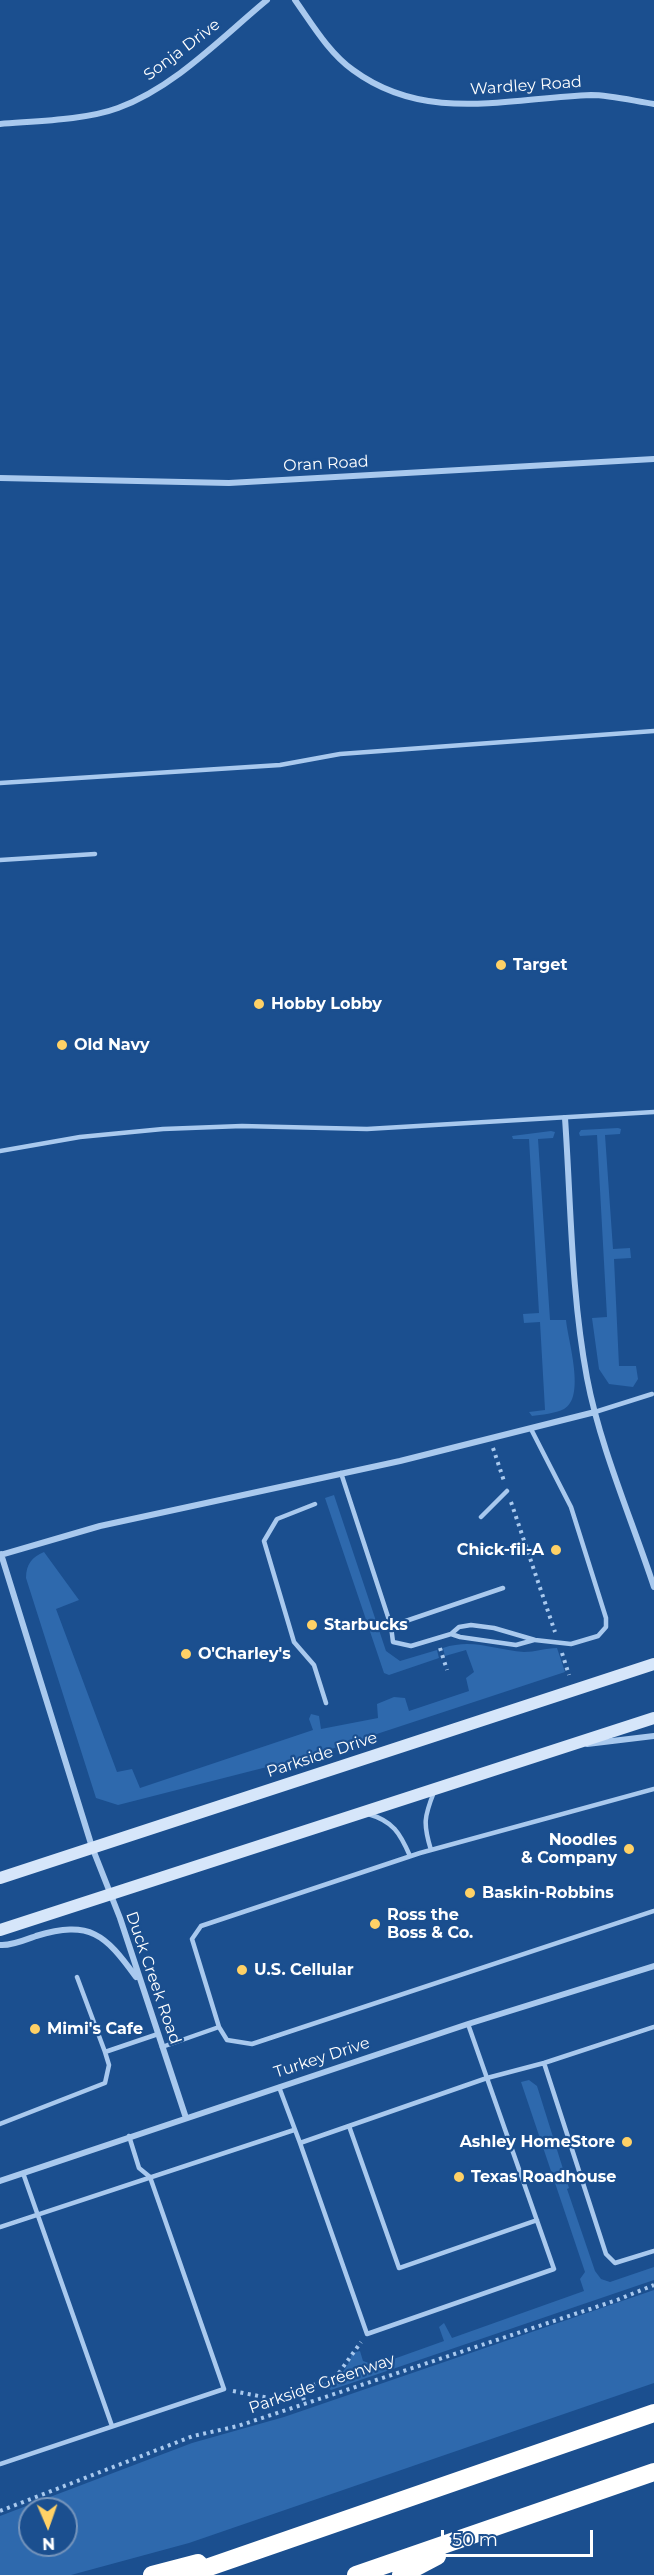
<!DOCTYPE html>
<style>
body{margin:0}
#map{position:relative;width:654px;height:2575px;overflow:hidden;background:#1b4f8f;font-family:Montserrat,sans-serif}
canvas{display:block}
.north{position:absolute;left:18px;top:2497px;width:60px;height:60px;box-sizing:border-box;background:#1b4f8f;border:2px solid #7695bc;border-radius:50%;rotate:178deg;font-size:16px;font-weight:700;line-height:24px;text-align:center;color:#fff}
.north::after{content:'';display:block;margin:auto;width:21px;height:27px;background:#ffd166;clip-path:polygon(50% 0,100% 100%,50% 72%,0 100%)}
.scale{position:absolute;left:441px;top:2530px;width:152px;height:27px;box-sizing:border-box;border:3px solid #fff;border-top:0;padding-left:8px;font-size:18px;line-height:21px;white-space:nowrap;color:#fff;-webkit-text-stroke:4px #1b4f8f;paint-order:stroke}
</style>
<div id="map">
<canvas width="654" height="2575"></canvas>
<div class="north">N</div>
<div class="scale">50 m</div>
</div>
<script>
const c = document.querySelector('canvas').getContext('2d');
c.lineJoin = 'round';
function paint(path, color) {
  c.fillStyle = color;
  c.fill(path, 'evenodd');
}
function strokePath(path, color, width, dash) {
  c.strokeStyle = color;
  c.lineWidth = width;
  c.lineCap = dash ? 'butt' : 'round';
  c.setLineDash(dash || []);
  c.stroke(path);
}
function write(font, color, halo, rows, align = 'center') {
  c.font = font + ' Montserrat,sans-serif';
  c.lineWidth = 4.5;
  c.setLineDash([]);
  c.textBaseline = 'middle';
  c.strokeStyle = halo;
  c.fillStyle = color;
  for (const [text, x, y, turn = 0] of rows) {
    c.save();
    c.translate(x, y);
    c.rotate((+turn || 0) * Math.PI / 180);
    c.textAlign = isNaN(turn) ? turn : align;
    if (halo) c.strokeText(text, 0, 0);
    c.fillText(text, 0, 0);
    c.restore();
  }
}
paint(new Path2D(`
 M618 1128 621 1129 620 1134 605 1135 613 1249 630 1248 631 1258 614 1259 619 1366H636L638 1379 633 1387 609 1384 599 1369 592 1318 607 1317 597 1135 580 1136 579 1133 581 1130Z
 M551 1131 555 1132 553 1138 538 1139 550 1320H566C568 1341 586 1397 564 1409 556 1413 541 1415 532 1416L529 1412 545 1410 540 1322 524 1323 523 1314 539 1313 529 1139H513L512 1136Z
 M334 1495 386 1651 400 1661 437 1650 439 1658 389 1675 384 1673 325 1498Z
 M44 1552 79 1600 56 1609 117 1772 132 1769 140 1788 313 1730 309 1719 311 1714 319 1716 321 1729 378 1718 377 1704 394 1697 405 1698 409 1711 469 1691 466 1678 474 1672 466 1650 445 1656 443 1648C473 1638 494 1650 524 1652 535 1652 546 1648 557 1648L565 1672 310 1756 118 1805 96 1798 26 1578C26 1564 32 1557 44 1552Z
 M529 2080 537 2086 569 2188 567 2189 595 2271 601 2279 610 2282 654 2267V2280L331 2390 323 2384C339 2379 348 2369 352 2353L360 2351 363 2361 372 2364 387 2358 388 2361 444 2341 439 2327 444 2323 452 2338 584 2291 580 2279 585 2272 521 2082Z
 M654 2290V2383L189 2543 71 2575H0V2516L192 2443 284 2417ZM30 2509H66V2545H30Z`), '#2e69ad');
strokePath(new Path2D(`
 M493 1448 504 1481
 M511 1502 555 1632
 M440 1648 447 1670
 M562 1653 569 1675
 M301 2390 305 2404
 M233 2391 274 2399 336 2377 361 2342
 M0 2511 193 2436 238 2426 617 2300 654 2285`), '#a9c9ee', 4, [3, 4.5]);
strokePath(new Path2D(`
 M0 783 280 765 340 754 654 731
 M0 860 95 854
 M0 1151 80 1137 163 1129 242 1126 367 1129 654 1112
 M595 1412 652 1394
 M341 1473 391 1626 393 1642 411 1646 451 1634 459 1627 471 1625 494 1628 535 1640 571 1644 598 1636 606 1627V1618L571 1507 531 1429
 M315 1504 277 1519 264 1541 294 1642 314 1665 326 1703
 M481 1517 507 1491
 M391 1626 503 1588
 M451 1634 460 1637 516 1645 534 1640
 M368 1814C393 1821 400 1833 410 1856
 M431 1850C423 1824 424 1817 434 1792
 M468 2024C497 2106 525 2187 554 2269L367 2334 300 2143 487 2078 544 2063 654 2027
 M219 2027 227 2040 252 2044 654 1911
 M162 2047 219 2027 192 1939 201 1926 420 1853 654 1789
 M105 2052 158 2034
 M544 2063 606 2254 615 2263 654 2251
 M279 2087 300 2143
 M0 2124 105 2083 109 2065 105 2052 77 1977
 M349 2126 399 2268 537 2220
 M23 2173 112 2426
 M0 2227 294 2130
 M0 2464 224 2389 150 2177 139 2168 129 2136`), '#a9c9ee', 4.5);
strokePath(new Path2D(`
 M295 0C312 24 329 53 353 70 426 124 509 98 591 95 611 95 634 101 654 104
 M0 124C35 121 86 120 118 108 175 87 221 38 267 0
 M0 478 229 483 654 459
 M565 1118C571 1204 571 1293 587 1378 600 1447 632 1520 654 1587
 M1 1554 92 1847 120 1918 186 2118
 M0 1555 100 1526 400 1461 595 1412
 M587 1744 654 1736
 M0 1945C11 1946 25 1940 36 1936 90 1920 105 1934 136 1977
 M0 2181 468 2024 654 1966`), '#a9c9ee', 6);
strokePath(new Path2D(`
 M0 1878 654 1664
 M0 1930 654 1718`), '#d6e6fa', 12);
strokePath(new Path2D(`
 M152 2575 198 2563
 M186 2575 654 2413
 M356 2575 654 2472
 M401 2575 437 2556`), '#fff', 18);
for (const [x, y, r, color] of [
 [501,965,6,"#ffd166"],
 [259,1004,6,"#ffd166"],
 [62,1045,6,"#ffd166"],
 [556,1550,6,"#ffd166"],
 [312,1625,6,"#ffd166"],
 [186,1654,6,"#ffd166"],
 [629,1849,6,"#ffd166"],
 [470,1893,6,"#ffd166"],
 [375,1924,6,"#ffd166"],
 [242,1970,6,"#ffd166"],
 [35,2029,6,"#ffd166"],
 [627,2142,6,"#ffd166"],
 [459,2177,6,"#ffd166"]
]) {
  const dot = new Path2D();
  dot.arc(x, y, r, 0, 2 * Math.PI);
  c.fillStyle = color;
  c.fill(dot);
  strokePath(dot, '#1b4f8f', 2);
}
write('16px', '#fff', '#1b4f8f', [
 ["Sonja Drive",182,50,-37],
 ["Wardley Road",526,86,-4],
 ["Oran Road",326,464,-3],
 ["Parkside Drive",322,1755,-18],
 ["Duck Creek Road",153,1978,71],
 ["Turkey Drive",322,2058,-18],
 ["Parkside Greenway",322,2384,-19]
]);
write('bold 16px', '#fff', '#1b4f8f', [
 ["Target",513,965],
 ["Hobby Lobby",271,1004],
 ["Old Navy",74,1045],
 ["Chick-fil-A",544,1550,"right"],
 ["Starbucks",324,1625],
 ["O'Charley's",198,1654],
 ["Noodles",617,1840,"right"],
 ["& Company",617,1858,"right"],
 ["Baskin-Robbins",482,1893],
 ["Ross the",387,1915],
 ["Boss & Co.",387,1933],
 ["U.S. Cellular",254,1970],
 ["Mimi's Cafe",47,2029],
 ["Ashley HomeStore",615,2142,"right"],
 ["Texas Roadhouse",471,2177]
], 'left');
</script>
